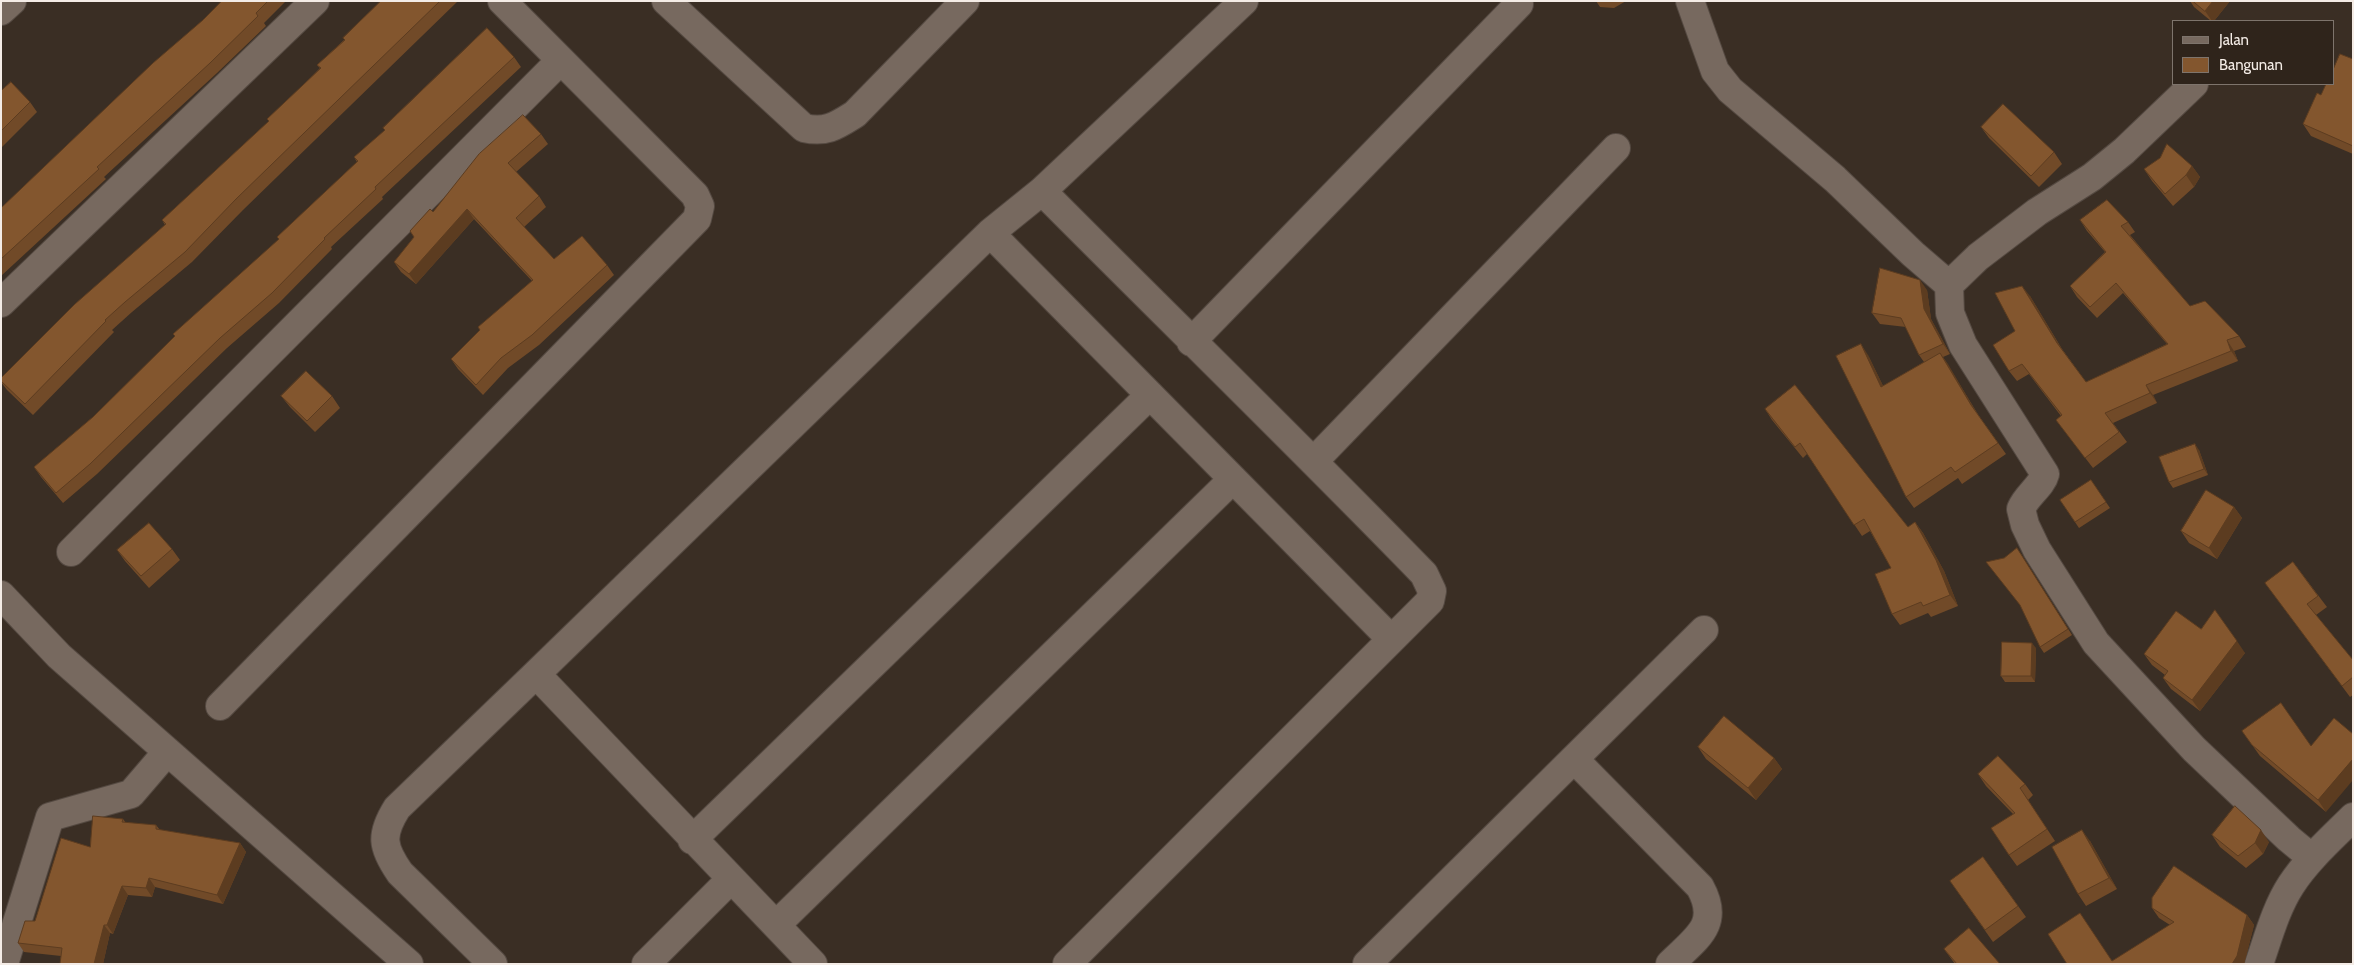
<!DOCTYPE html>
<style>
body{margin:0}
#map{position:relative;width:2354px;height:965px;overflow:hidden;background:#3a2e24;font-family:Cabin,sans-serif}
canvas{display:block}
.frame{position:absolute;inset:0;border:2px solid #f4ece6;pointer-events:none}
.legend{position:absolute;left:2172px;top:20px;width:162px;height:65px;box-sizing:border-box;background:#2f241b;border:1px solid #7e746c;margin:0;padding:6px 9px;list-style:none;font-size:15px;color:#f4ece6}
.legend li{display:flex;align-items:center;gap:10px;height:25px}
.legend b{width:25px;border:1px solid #7e746c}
</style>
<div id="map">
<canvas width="2354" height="965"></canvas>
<div class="frame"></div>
<ul class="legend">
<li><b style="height:6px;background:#77695f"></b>Jalan</li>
<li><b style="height:14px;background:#83562e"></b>Bangunan</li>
</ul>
</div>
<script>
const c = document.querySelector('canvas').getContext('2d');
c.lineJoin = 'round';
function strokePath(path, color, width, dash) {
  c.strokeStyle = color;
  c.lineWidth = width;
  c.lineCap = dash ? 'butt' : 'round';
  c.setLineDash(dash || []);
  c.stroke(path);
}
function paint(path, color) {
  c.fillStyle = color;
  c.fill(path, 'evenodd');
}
const minor = new Path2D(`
 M666 1 804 128C826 133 836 126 855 114L965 1
 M1690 1 1715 71 1730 90 1835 179 1913 254 1949 285 1950 313 1963 345 2045 474C2042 486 2026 496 2021 509L2025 525 2037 550 2096 643 2194 749 2289 839 2312 858
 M1 11 12 1
 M1042 191C1169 319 1299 445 1424 574L1432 591 1430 601 1067 964
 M990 233 1391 639
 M1949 285 1978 257 2037 212 2092 177 2124 151 2194 84
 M1 303 315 1
 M1191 342 1519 4
 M1314 461 1616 148
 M71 552 560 61
 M1 595 59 656 409 964
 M220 706 697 219 700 206 695 195 502 1
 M1574 759 1700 887C1721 925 1696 938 1670 964
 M692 840 1150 395
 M776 925 1233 479
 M4 964 50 817 131 794 167 752
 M493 964 400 873C382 847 380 835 397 808L536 674
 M646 964 731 879
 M813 964 536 674 990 233 1042 191 1244 1
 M1367 964 1704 630
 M2259 964C2268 938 2276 908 2291 885 2308 859 2331 839 2353 817`);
strokePath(minor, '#544941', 30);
strokePath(minor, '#77695f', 28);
paint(new Path2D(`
 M222 1H286L264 23 266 26 217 73 104 177 106 179 1 276V208L203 20Z
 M381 1 457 2 243 210 192 262 132 312 112 330 114 332 33 415 7 390 1 382V378L165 225 162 220 269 121 320 68 317 65 344 40Z
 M1596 1H1626L1614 8 1600 7Z
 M2190 1H2230L2214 21H2211L2194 7Z
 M514 57 521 67 382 197 383 199 331 247 332 249 279 303 227 348 97 474 63 503 41 477 34 467 93 417 279 240 277 237 357 162 354 157Z
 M2353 59V154L2311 136 2303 124 2321 95Z
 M1 91 30 102 37 112 1 148Z
 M1981 127 2054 152 2062 164 2039 187 1989 138Z
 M541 134 548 144 516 172 539 196 546 207 524 227 554 259 607 265 614 275 539 345 508 368 483 395 458 369 451 359 532 281 474 219 416 284 401 272 394 262Z
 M2192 166 2200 177 2194 187 2173 206 2152 181 2144 169Z
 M2080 220 2128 222 2135 232 2130 235 2190 306 2239 336 2246 347 2234 351 2238 361 2153 395 2157 403 2113 423 2127 442 2093 468 2056 420 2061 416 2029 374 2017 381 2009 371 2015 331 2030 296 2062 349 2086 382 2167 344 2123 293 2097 318 2077 297 2070 286 2105 252 2087 231Z
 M1927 290 1931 319 1950 354 1943 357 1979 416 2006 454 1962 484 1958 478 1914 508 1906 497 1868 355 1883 386 1924 362 1919 355 1906 327 1880 324 1872 313Z
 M281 396H332L340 408 315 432 290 407Z
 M1765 409 1908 527 1915 522 1923 533 1944 571 1958 606 1931 617 1928 613 1900 625 1892 614 1891 568 1870 531 1862 536 1807 454 1803 458 1772 420Z
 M2199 450 2208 475 2173 488 2169 482Z
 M2091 480 2110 508 2079 528 2060 500Z
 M2234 507 2242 518 2217 559 2189 543 2181 531Z
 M172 549 180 560 149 588 125 561 117 550Z
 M2021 554 2072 635 2044 653 2040 647Z
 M2293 562 2327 607 2316 615 2353 660V695L2350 697 2265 583Z
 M2201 629 2245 653 2200 711 2171 689 2163 678 2165 675 2152 665 2144 654Z
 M2036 648 2035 682H2005L2001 676Z
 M2281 703 2326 812 2260 756 2242 731Z
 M1698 747 1774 758 1782 769 1756 800 1706 759Z
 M1978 774 2025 784 2033 795 2028 800 2055 841 2017 866 2009 855 2013 814 1986 786Z
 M123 819 126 823 156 825 160 830 240 843 246 852 223 904 155 887 152 897 128 895 113 934 110 933 103 964H60L61 956 24 952 18 943 35 921Z
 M2212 835 2269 842 2263 854 2246 868 2220 847Z
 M2090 841 2117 889 2086 906 2078 894Z
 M1983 857 2026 917 1993 942 1950 881Z
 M2152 908 2247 915 2254 925 2244 964H2067L2113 961 2170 925 2159 918Z
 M1944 949 2000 964H1955Z`), '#714a28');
paint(new Path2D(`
 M2213 1H2230L2214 21H2212L2205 11Z
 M2192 166 2200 177 2194 187 2186 175Z
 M467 209 474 219 416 284 409 274Z
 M1920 280 1927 290 1931 319 1950 354 1943 344 1924 309Z
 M2022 286 2030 296 2064 353 2057 343Z
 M2227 340 2234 351 2238 361 2231 351Z
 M1861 344 1868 355 1889 398 1881 387Z
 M1940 353 1948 364 1979 417 1971 405Z
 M2146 385 2153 395 2157 403 2150 393Z
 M2195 444 2199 450 2208 475 2204 469Z
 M2234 507 2242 518 2217 559 2209 548Z
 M1915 522 1923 533 1944 571 1958 606 1950 595Z
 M2237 641 2245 653 2200 711 2192 700Z
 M2032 643 2036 648 2035 682 2031 676Z
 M1774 758 1782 769 1756 800 1748 788Z
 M2353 759V780L2326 812 2318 800Z
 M2082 830 2090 841 2117 889 2109 878Z
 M2261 830 2269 842 2263 854 2255 843Z
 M240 843 246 852 223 904 217 895Z
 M149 878 155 887 152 897 146 888Z
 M122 886 128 895 113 934 107 925Z
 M2247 915 2254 925 2244 964H2232Z
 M104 925 110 933 103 964H94Z`), '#5c3c20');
const building = new Path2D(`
 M222 1H268L256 13 258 16 210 63 97 167 99 169 1 259V208L153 63 203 20Z
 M381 1H440L236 199 185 252 125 302 105 320 106 321 25 404 1 381V378L75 304 166 224 162 220 269 121 267 119 321 68 317 65 345 40 343 38Z
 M2193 1H2213L2205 11Z
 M487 28 514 57 375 187 376 189 324 238 325 239 272 293 220 338 90 464 56 493 34 467 93 417 175 336 173 334 279 239 277 237 358 161 354 157 385 130 383 128Z
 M2340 54 2353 59V146L2303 124 2317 93 2321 95 2326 84H2333V70Z
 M11 82 30 102 1 131V91Z
 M2003 104 2054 152 2031 176 1981 127Z
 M523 115 541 134 508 163 539 196 516 218 554 259 582 236 607 265 532 335 501 358 476 385 451 359 480 330 478 327 533 280 467 209 409 274 394 262 414 237 410 231 430 209 433 212 479 154Z
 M2167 144 2192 166 2186 175 2165 194 2144 169 2160 158Z
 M2107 200 2128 222 2121 226 2190 306 2205 301 2239 336 2227 340 2231 351 2146 385 2150 393 2105 413 2119 432 2085 458 2056 420 2062 415 2022 364 2009 371 1993 345 2015 331 1995 293 2022 286 2057 343 2086 382 2168 344 2116 283 2090 307 2070 286 2106 252 2080 220Z
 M1880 268 1920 280 1924 309 1943 344 1919 355 1901 318 1872 313Z
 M1861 344 1881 387 1940 353 1971 405 1998 443 1955 472 1951 467 1906 497 1836 356Z
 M306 371 332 396 307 421 281 396Z
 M1795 385 1908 527 1915 522 1936 560 1950 595 1923 606 1921 602 1892 614 1875 574 1891 568 1864 519 1854 525 1800 443 1795 447 1765 409Z
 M2195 444 2204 469 2169 482 2159 457Z
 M2091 480 2106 502 2075 522 2060 500Z
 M2206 490 2234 507 2209 548 2181 531Z
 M149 523 172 549 141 576 117 550Z
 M2017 548 2068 629 2040 647 2020 605 1986 562 2004 558Z
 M2293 562 2318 596 2307 604 2353 660V677L2342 686 2265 583Z
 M2215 610 2237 641 2192 700 2163 678 2168 671 2144 654 2176 611 2201 629Z
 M2002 642 2032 643 2031 676H2001Z
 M2281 703 2311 746 2334 718 2353 734V759L2318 800 2252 745 2242 731Z
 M1724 716 1774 758 1748 788 1698 747Z
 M1998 756 2025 784 2020 788 2047 829 2009 855 1991 828 2015 813 1978 774Z
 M2235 806 2261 830 2255 843 2238 856 2212 835Z
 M93 816 123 819 122 822 156 825V829L240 843 217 895 149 878 146 888 122 886 107 925H104L94 964H60L62 948 18 943 25 921H35L61 838 90 847Z
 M2082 830 2109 878 2078 894 2052 847Z
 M1983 857 2018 906 1985 930 1950 881Z
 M2174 866 2247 915 2237 956 2232 964H2067L2048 934 2080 913 2112 961 2174 922 2152 908V898Z
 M1969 928 2000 964H1957L1944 949Z`);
paint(building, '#83562e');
strokePath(building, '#5c3c20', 1);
</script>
